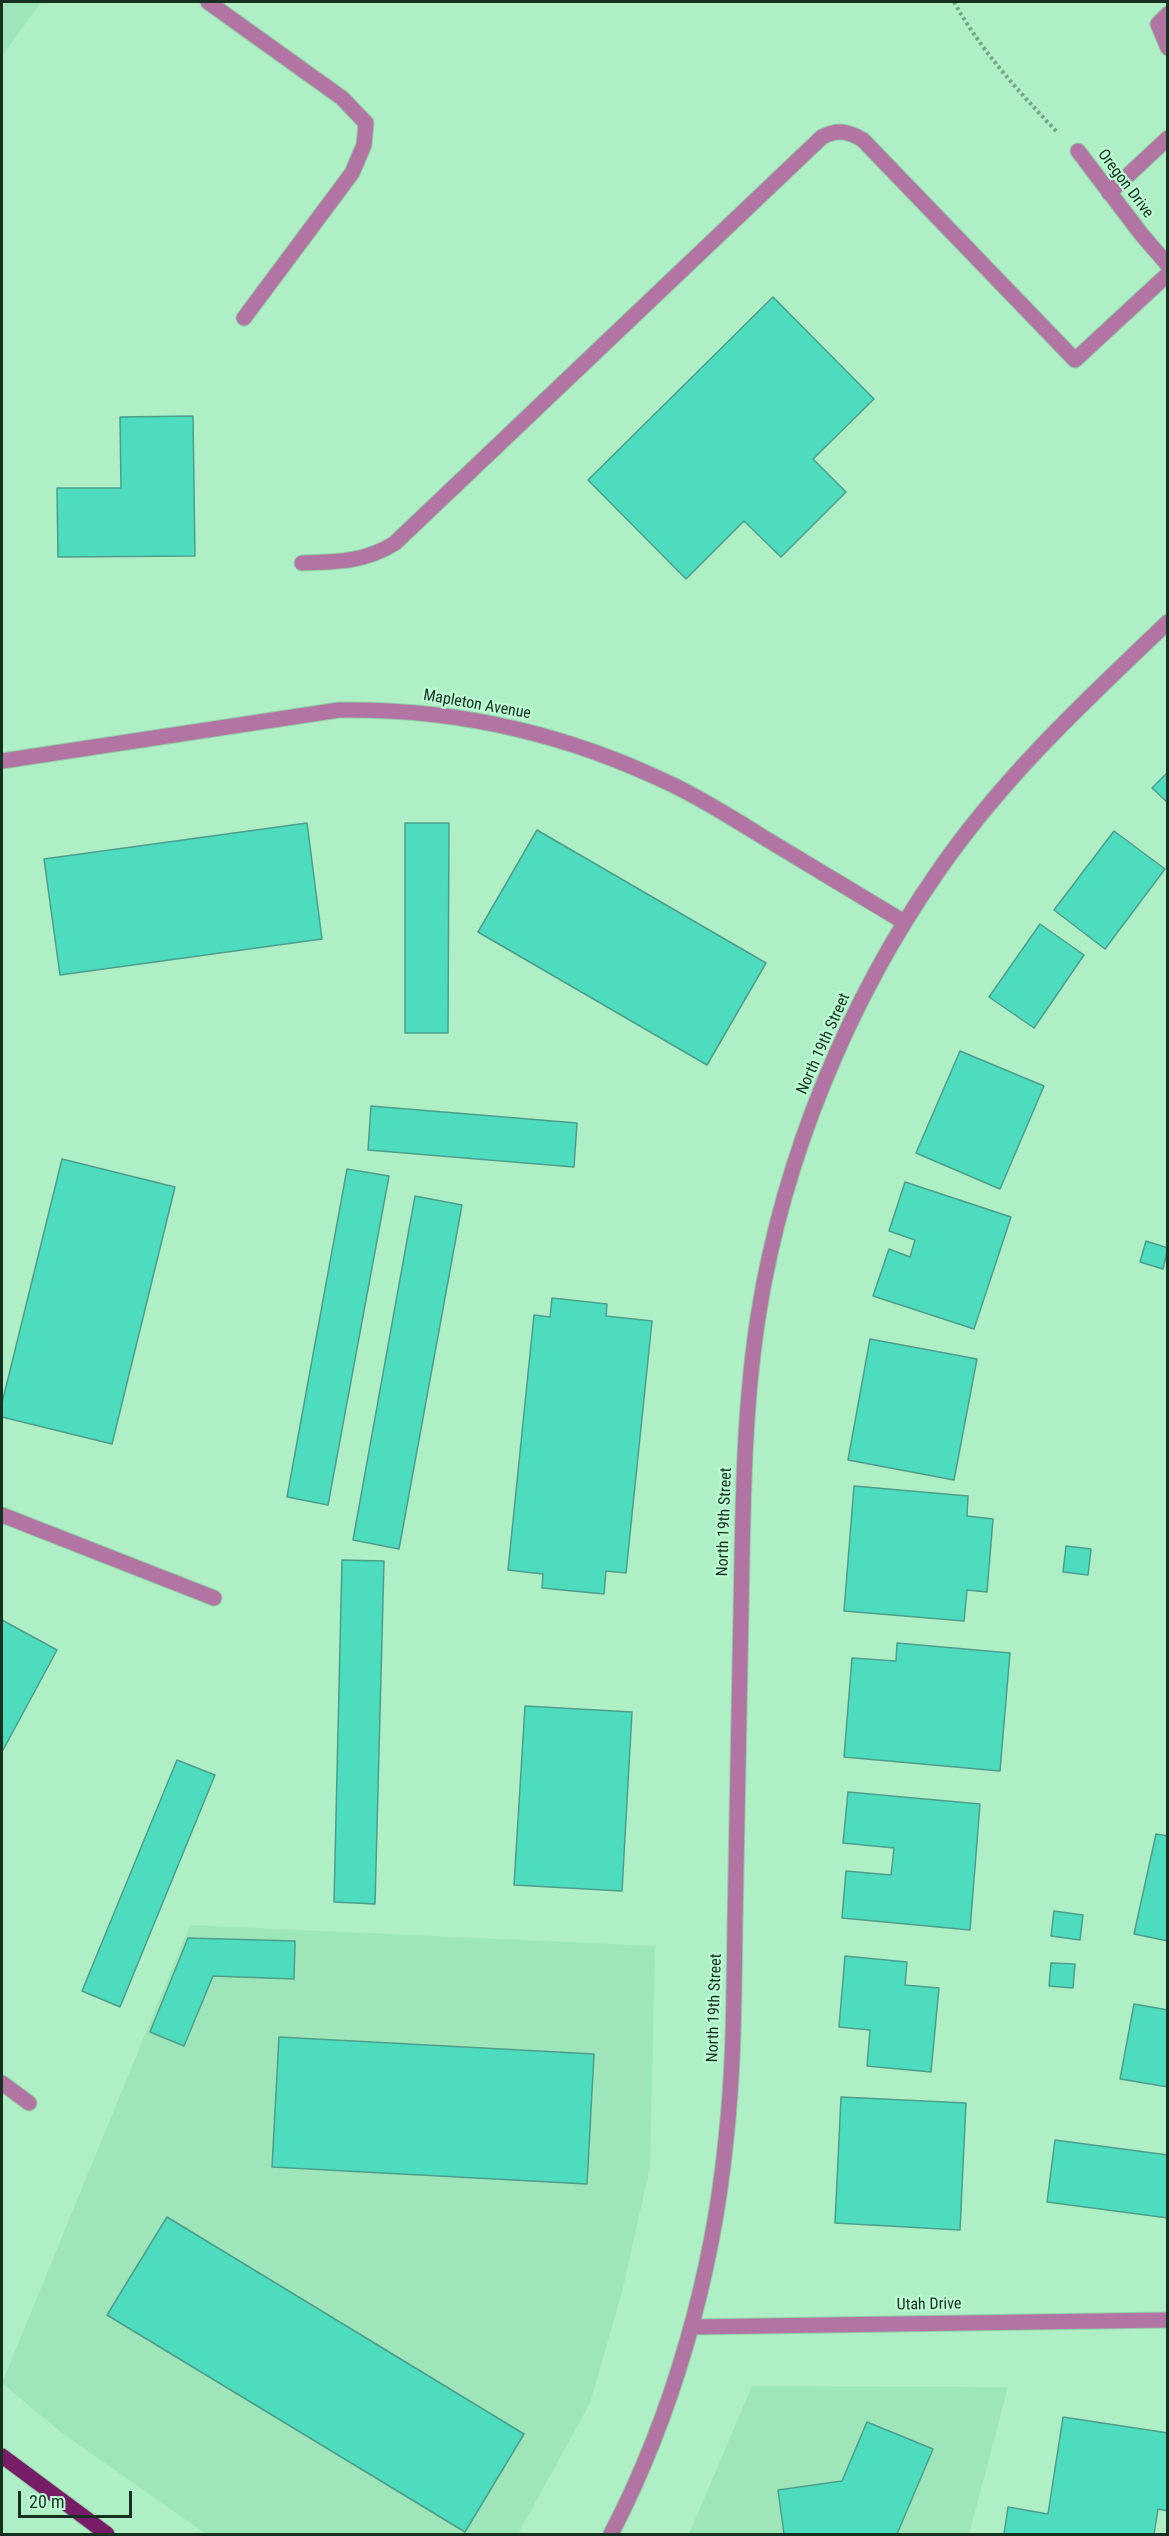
<!DOCTYPE html>
<style>
body{margin:0}
#map{position:relative;width:1169px;height:2536px;overflow:hidden;background:#afefc6;font-family:"Roboto Condensed",sans-serif}
canvas{display:block}
.frame{position:absolute;inset:0;border:3px solid #152f20;pointer-events:none}
.scale{position:absolute;left:18px;top:2491px;width:114px;height:27px;box-sizing:border-box;border:3px solid #152f20;border-top:0;padding-left:8px;font-size:18px;line-height:21px;white-space:nowrap;color:#152f20;-webkit-text-stroke:4px #bcfdd3;paint-order:stroke}
</style>
<div id="map">
<canvas width="1169" height="2536"></canvas>
<div class="frame"></div>
<div class="scale">20 m</div>
</div>
<script>
const c = document.querySelector('canvas').getContext('2d');
c.lineJoin = 'round';
function paint(path, color) {
  c.fillStyle = color;
  c.fill(path, 'evenodd');
}
function strokePath(path, color, width, dash) {
  c.strokeStyle = color;
  c.lineWidth = width;
  c.lineCap = dash ? 'butt' : 'round';
  c.setLineDash(dash || []);
  c.stroke(path);
}
function write(font, color, halo, rows, align = 'center') {
  c.font = font + ' "Roboto Condensed",sans-serif';
  c.lineWidth = 4.5;
  c.setLineDash([]);
  c.textBaseline = 'middle';
  c.strokeStyle = halo;
  c.fillStyle = color;
  for (const [text, x, y, turn = 0] of rows) {
    c.save();
    c.translate(x, y);
    c.rotate((+turn || 0) * Math.PI / 180);
    c.textAlign = isNaN(turn) ? turn : align;
    if (halo) c.strokeText(text, 0, 0);
    c.fillText(text, 0, 0);
    c.restore();
  }
}
paint(new Path2D(`
 M2 2H41L2 56Z
 M190 1925 655 1946 650 2167 622 2292 590 2403 518 2534H206L62 2433 2 2383Z
 M752 2386 1008 2387 969 2534H689Z`), '#9ee5b9');
const building = new Path2D(`
 M773 297 874 399 813 459 846 492 781 557 744 521 686 579 588 480Z
 M193 416 195 556 58 557 57 488H121L120 417Z
 M1168 772V803L1152 788Z
 M307 823 322 939 60 975 44 859Z
 M405 823H449L448 1033H405Z
 M537 830 766 963 707 1065 478 932Z
 M1114 831 1165 869 1105 949 1054 910Z
 M1040 924 1084 955 1034 1028 989 997Z
 M960 1051 1044 1086 1000 1189 916 1153Z
 M371 1106 577 1123 574 1167 368 1150Z
 M62 1159 175 1187 112 1444 2 1417V1403Z
 M347 1169 389 1176 328 1505 287 1497Z
 M905 1182 1011 1217 974 1329 873 1296 889 1249 910 1257 915 1240 889 1231Z
 M415 1196 462 1205 399 1549 353 1540Z
 M1146 1241 1168 1248 1163 1269 1140 1262Z
 M552 1298 607 1304 606 1316 652 1321 626 1573 606 1571 604 1594 542 1588 543 1574 508 1570 534 1315 550 1317Z
 M870 1339 977 1359 954 1480 848 1460Z
 M854 1486 968 1496 967 1516 993 1519 987 1592 967 1590 964 1621 844 1611Z
 M1066 1546 1091 1549 1088 1575 1063 1572Z
 M342 1560 384 1561 375 1904 334 1902Z
 M2 1620 57 1650 2 1752Z
 M897 1643 1010 1653 1000 1771 844 1757 852 1658 896 1661Z
 M525 1706 632 1712 622 1891 514 1885Z
 M177 1760 215 1775 120 2007 82 1991Z
 M848 1792 980 1804 970 1930 842 1918 846 1871 891 1875 894 1848 843 1843Z
 M1156 1834 1168 1836V1941L1134 1934Z
 M1054 1911 1083 1915 1080 1940 1051 1936Z
 M188 1938 295 1941 294 1979 213 1976 184 2046 150 2032Z
 M845 1956 907 1962 905 1985 939 1988 931 2072 867 2066 870 2030 839 2027Z
 M1051 1963 1075 1964 1073 1988 1049 1986Z
 M1134 2004 1168 2010V2087L1120 2079Z
 M279 2037 594 2054 587 2184 272 2167Z
 M841 2097 966 2103 960 2230 835 2223Z
 M1055 2140 1168 2155V2218L1047 2202Z
 M167 2217 524 2434 465 2532 107 2315Z
 M1063 2417 1168 2433V2511L1158 2509 1154 2534H1004L1008 2507 1048 2514Z
 M867 2422 933 2449 897 2534H784L778 2490 842 2481Z`);
paint(building, '#4edcbf');
strokePath(building, '#4c9e8b', 1.5);
const minor = new Path2D(`
 M208 2 342 98 366 123 364 145 352 173 244 318
 M1168 14 1158 24 1168 48
 M1078 151 1142 235 1168 265
 M1109 193 1168 138
 M302 563C335 562 366 562 395 543L822 137C838 129 848 131 863 140L1075 360 1168 274
 M2 761 339 710C456 708 568 734 673 785 704 800 734 819 763 837 810 865 857 894 904 922
 M2 1515 214 1598
 M2 2083 29 2103
 M691 2327 1168 2320
 M611 2534C673 2415 713 2273 726 2139 734 2067 734 1994 735 1922 737 1818 739 1714 741 1611 743 1511 743 1410 759 1311 784 1157 848 1001 937 873 1002 778 1085 701 1168 622`);
const major = new Path2D(`
 M2 2456 107 2534`);
strokePath(minor, '#93cca8', 17);
strokePath(major, '#93cca8', 17);
strokePath(new Path2D(`
 M954 2C982 52 1019 92 1058 133`), '#74a586', 4, [3, 3]);
strokePath(minor, '#b274a2', 15);
strokePath(major, '#771c66', 15);
write('16px', '#152f20', '#bcfdd3', [
 ["Oregon Drive",1125,184,53],
 ["Mapleton Avenue",477,705,10],
 ["North 19th Street",824,1044,-66],
 ["North 19th Street",725,1522,-88],
 ["North 19th Street",715,2008,-88],
 ["Utah Drive",929,2305,-1]
]);
</script>
